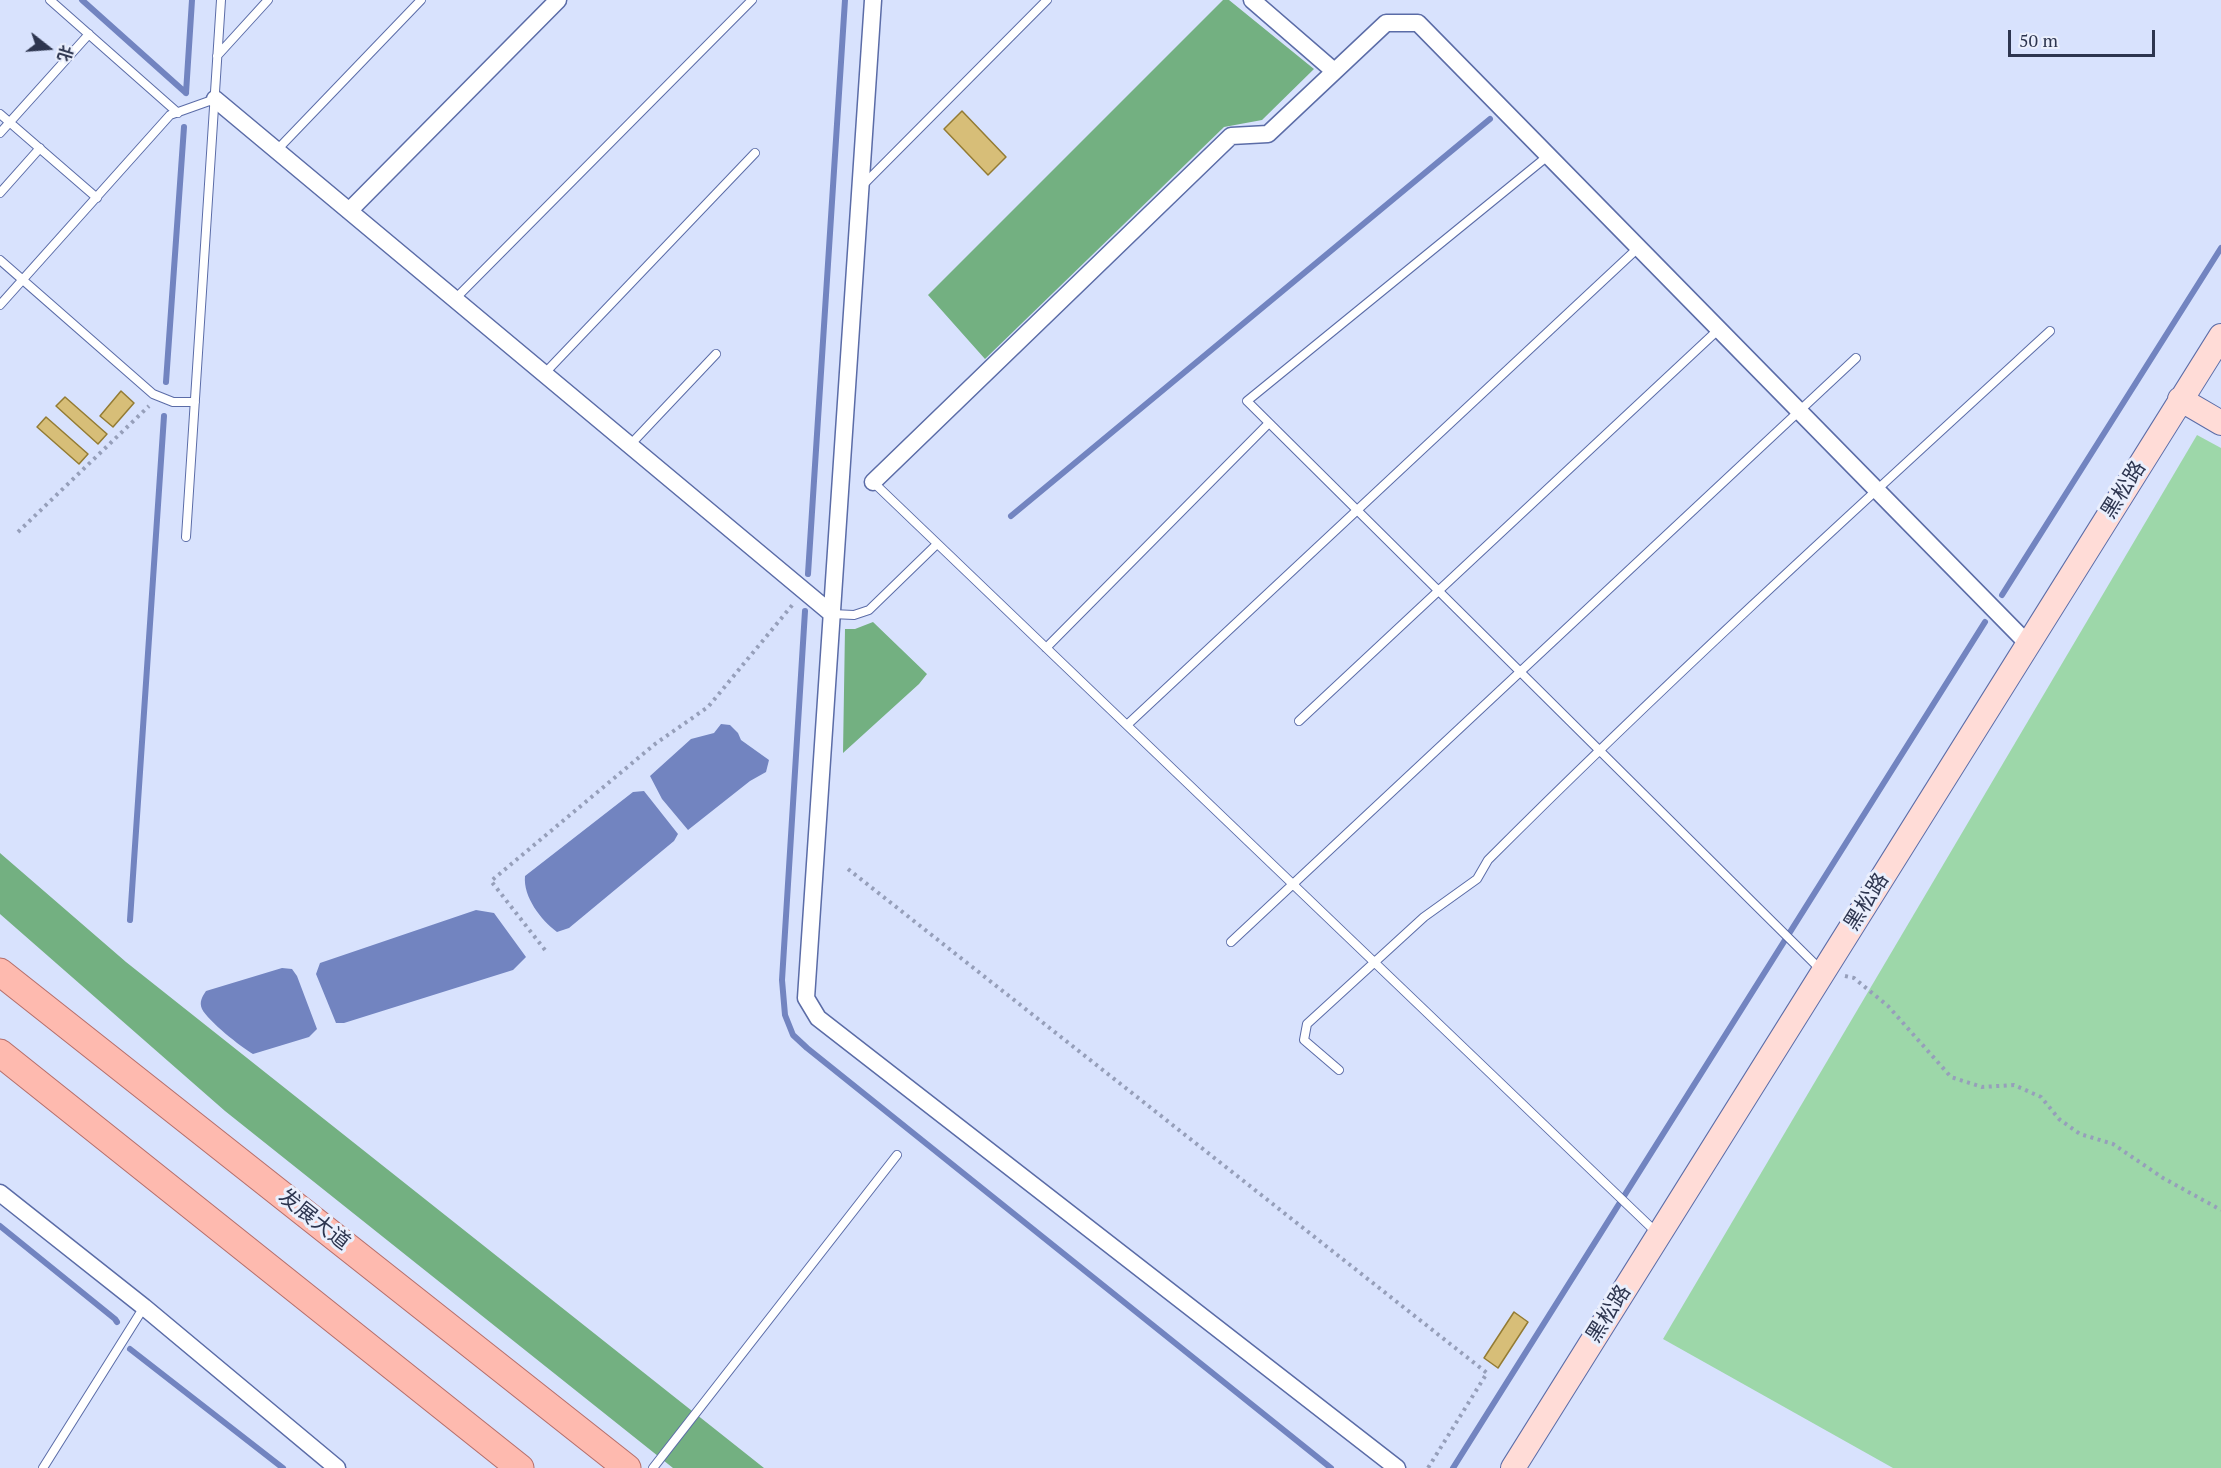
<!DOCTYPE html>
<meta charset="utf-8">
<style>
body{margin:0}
#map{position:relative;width:2221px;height:1468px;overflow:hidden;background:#d8e2fd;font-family:"PT Serif","Noto Sans SC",serif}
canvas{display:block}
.north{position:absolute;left:18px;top:18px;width:60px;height:60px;-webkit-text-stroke:4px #eaeffd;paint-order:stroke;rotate:107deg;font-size:16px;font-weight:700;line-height:24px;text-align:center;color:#2d354f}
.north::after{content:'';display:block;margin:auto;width:21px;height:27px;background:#2d354f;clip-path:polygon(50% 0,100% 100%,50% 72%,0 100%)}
.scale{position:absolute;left:2008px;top:30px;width:147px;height:27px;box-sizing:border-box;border:3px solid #2d354f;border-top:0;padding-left:8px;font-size:18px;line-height:21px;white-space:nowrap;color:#2d354f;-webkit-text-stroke:4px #eaeffd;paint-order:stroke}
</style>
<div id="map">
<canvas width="2221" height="1468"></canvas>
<div class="north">北</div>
<div class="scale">50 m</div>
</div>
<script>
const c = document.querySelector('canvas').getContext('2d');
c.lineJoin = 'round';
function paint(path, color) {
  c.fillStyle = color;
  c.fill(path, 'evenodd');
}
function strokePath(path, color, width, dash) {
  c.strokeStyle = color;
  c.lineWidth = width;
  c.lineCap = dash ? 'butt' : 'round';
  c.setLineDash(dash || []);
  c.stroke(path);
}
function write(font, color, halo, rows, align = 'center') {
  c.font = font + ' "PT Serif","Noto Sans SC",serif';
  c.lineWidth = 6;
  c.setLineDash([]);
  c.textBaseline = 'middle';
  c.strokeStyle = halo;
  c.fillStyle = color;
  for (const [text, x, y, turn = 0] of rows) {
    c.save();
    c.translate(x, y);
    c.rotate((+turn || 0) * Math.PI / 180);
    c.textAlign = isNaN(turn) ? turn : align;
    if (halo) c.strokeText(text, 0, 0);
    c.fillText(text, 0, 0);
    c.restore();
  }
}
paint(new Path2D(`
 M2197 435 2221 448V1468H1893L1663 1339Z`), '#9dd7a9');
paint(new Path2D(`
 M1223 0H1229L1314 69 1262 120 1224 127 985 359 928 295Z
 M873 622 927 674 919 684 843 753 845 629H855Z
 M0 853 126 962 764 1468H673L225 1111 0 914Z`), '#73b081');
paint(new Path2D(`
 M721 724 730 725 738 733 741 740 769 760 766 772 750 781 688 830 662 799 650 776 691 739 714 733Z
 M644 791 678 834 674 841 569 928 557 932C541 920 523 897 525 876L633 792Z
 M476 910 494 913 526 957 513 970 344 1023H336L316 974 320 963Z
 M282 968 292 969 297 976 317 1029 309 1037 253 1054C241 1047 208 1021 202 1009 199 1002 202 997 206 991Z`), '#7284c0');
strokePath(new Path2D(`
 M82 0 186 93
 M186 93 192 0
 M166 382 184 127
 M1011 516 1490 119
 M808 574 845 0
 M2002 595 2221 248
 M805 611 782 980 785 1015 793 1035 807 1048 1331 1468
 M130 920 164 416
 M0 1226 115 1319 117 1322
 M130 1349 283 1468
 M1453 1468 1985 622`), '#7284c0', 6);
const building = new Path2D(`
 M962 111 1006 157 988 175 944 129Z
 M121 391 134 403 113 427 100 416Z
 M65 397 107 434 98 444 56 406Z
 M46 417 88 454 79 464 37 427Z
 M1514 1312 1528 1322 1498 1368 1484 1358Z`);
paint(building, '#d7be78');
strokePath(building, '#937b33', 1.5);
const lane = new Path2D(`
 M50 0 178 113
 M217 56 268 0
 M0 114 97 198
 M0 133 89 34
 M276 151 421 0
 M1549 155 1247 401 1822 971
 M861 187 1047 0
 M0 193 40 148
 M0 260 153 394 173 402H195
 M455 299 752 0
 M0 305 170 115 215 99
 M544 374 755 153
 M630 445 716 354
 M873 482 1657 1233
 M186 537 221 0
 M832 614 854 615 869 610 937 544
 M1046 648 1269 423
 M1299 721 1719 329
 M1127 725 1639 247
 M1231 942 1856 358
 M1339 1070 1304 1040 1307 1024 1424 917 1477 879 1488 860C1670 678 1860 505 2050 331
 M43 1468 144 1307
 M653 1468 897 1155`);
const street = new Path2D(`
 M873 0 806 998 818 1018 1397 1468
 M1252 0 1334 71
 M215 99 832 614
 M349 211 558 0
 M873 482 1231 136 1268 134 1386 23H1418L2029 645
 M0 1193 144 1307 337 1468`);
const secondary = new Path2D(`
 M2180 399 2221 423
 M1513 1468 2221 336`);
const primary = new Path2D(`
 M0 972 627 1468
 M0 1053 520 1468`);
strokePath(lane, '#5b6ca7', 10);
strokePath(street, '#5b6ca7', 19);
strokePath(secondary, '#5b6ca7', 26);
strokePath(primary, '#b56e6a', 29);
strokePath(new Path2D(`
 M18 532 149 406
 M848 869 1487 1373 1428 1468
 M545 950 491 881 655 744 708 707 794 603
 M1845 976 1854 978 1888 1006 1951 1077 1982 1087 2014 1085 2041 1097 2059 1119 2080 1134 2113 1144 2163 1178 2221 1210`), '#969fba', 4, [3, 4.5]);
strokePath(lane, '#fff', 8);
strokePath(street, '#fff', 16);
strokePath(secondary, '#ffdcd7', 24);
strokePath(primary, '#febaaf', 27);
write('21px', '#2d354f', '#eaeffd', [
 ["黑松路",2124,490,-58],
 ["黑松路",1867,902,-58],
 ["发展大道",314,1220,38],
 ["黑松路",1609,1314,-58]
]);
</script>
